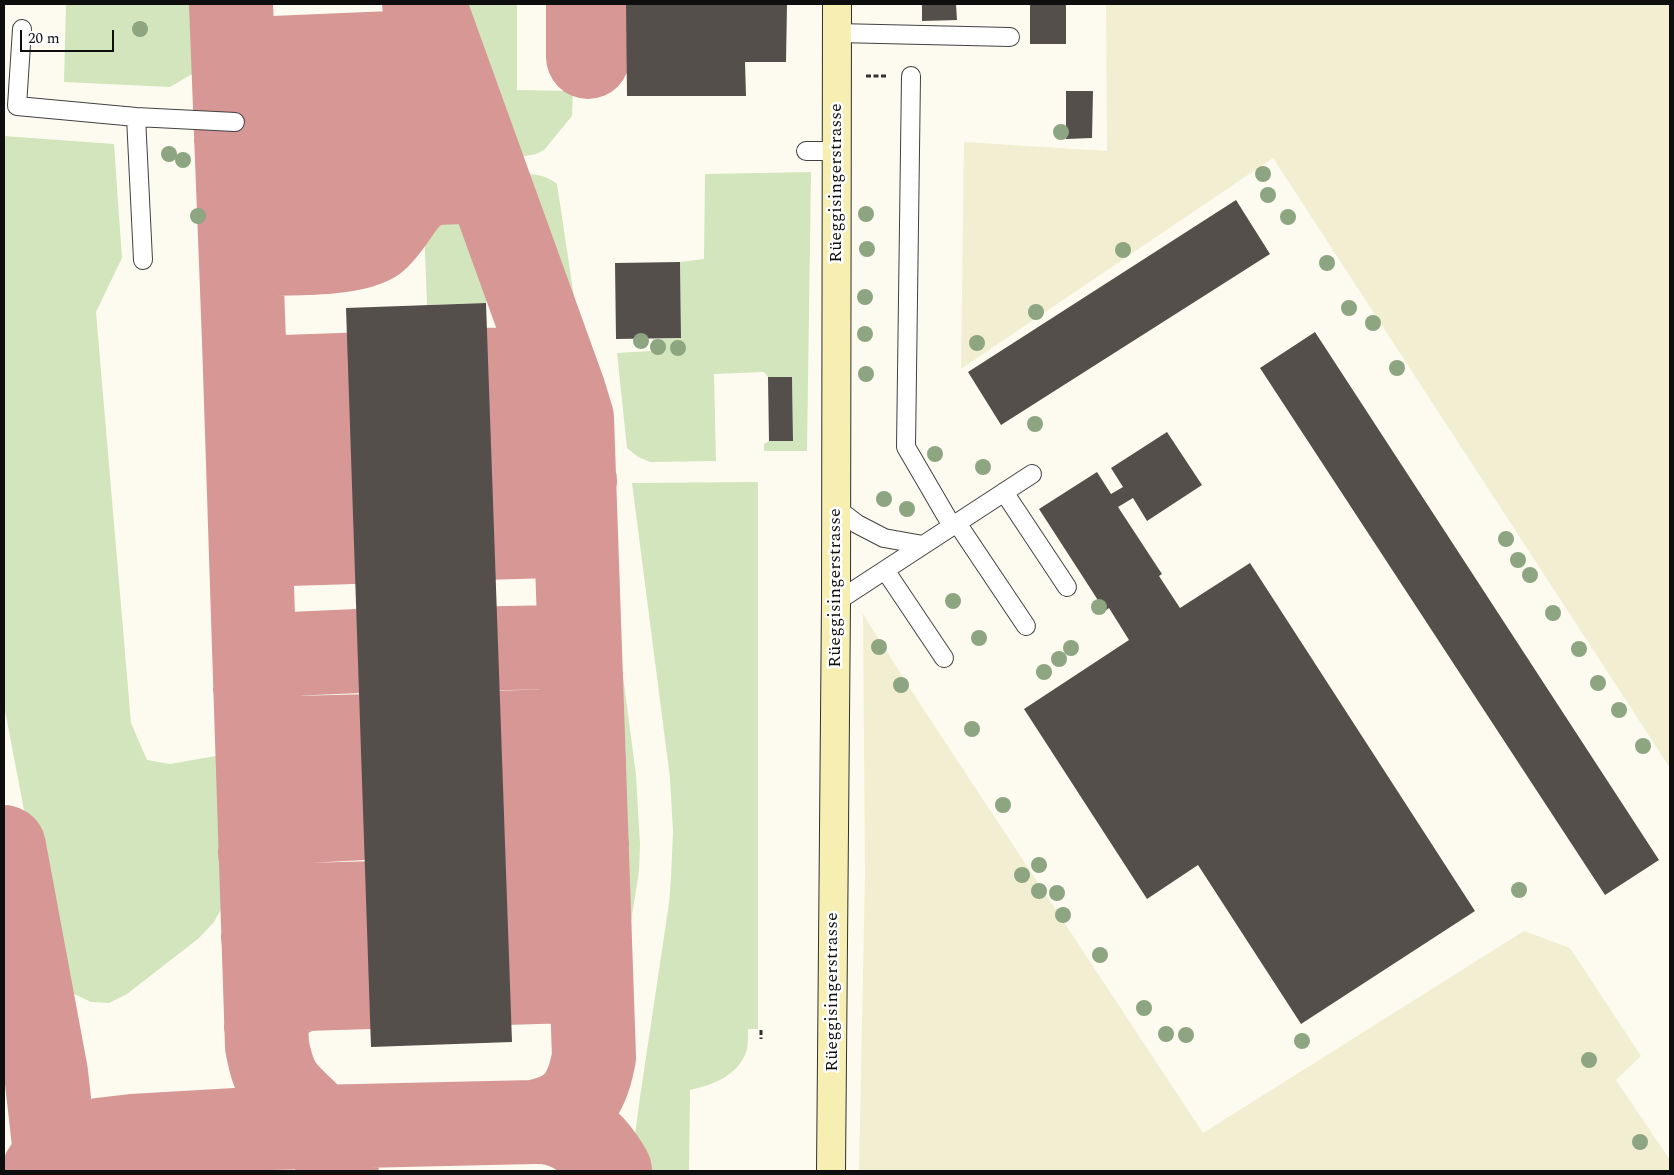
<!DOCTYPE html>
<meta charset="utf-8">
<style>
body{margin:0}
#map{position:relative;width:1674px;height:1175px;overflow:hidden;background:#fdfbf0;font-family:Spectral,serif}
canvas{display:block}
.frame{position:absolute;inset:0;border:5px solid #0e0e0e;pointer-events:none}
.scale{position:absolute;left:20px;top:30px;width:94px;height:22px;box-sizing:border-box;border:2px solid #0e0e0e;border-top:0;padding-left:6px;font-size:15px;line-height:18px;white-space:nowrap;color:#0e0e0e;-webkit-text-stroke:4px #fff;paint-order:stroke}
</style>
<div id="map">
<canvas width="1674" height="1175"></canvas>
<div class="frame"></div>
<div class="scale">20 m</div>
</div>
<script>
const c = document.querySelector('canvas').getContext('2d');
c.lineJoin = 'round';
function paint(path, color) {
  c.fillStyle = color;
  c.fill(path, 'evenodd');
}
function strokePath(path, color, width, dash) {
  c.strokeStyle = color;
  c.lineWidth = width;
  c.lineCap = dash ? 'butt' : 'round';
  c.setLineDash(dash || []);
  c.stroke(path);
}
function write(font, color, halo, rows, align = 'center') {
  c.font = font + ' Spectral,serif';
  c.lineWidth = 5;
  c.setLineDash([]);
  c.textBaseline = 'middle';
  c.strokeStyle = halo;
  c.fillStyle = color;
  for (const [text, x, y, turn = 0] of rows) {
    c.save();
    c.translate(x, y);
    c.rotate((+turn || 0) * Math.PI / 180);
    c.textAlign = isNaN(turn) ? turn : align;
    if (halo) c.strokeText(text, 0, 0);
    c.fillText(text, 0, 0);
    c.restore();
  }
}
paint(new Path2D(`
 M1106 4H1670V768L1273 158 961 369 964 142 1107 151Z
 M863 614 922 707 1203 1133 1524 931 1570 948 1641 1056 1616 1080 1670 1160V1171H859L865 875Z`), '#f1eed2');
paint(new Path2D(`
 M66 4H204V39L194 73 170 87 64 82Z
 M448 4H517V90L573 91 572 116 544 150 536 154 526 156 503 154Z
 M4 136 114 144 122 258 96 312 131 723 147 760 170 764 227 754 233 873 226 901 214 922 199 938 127 994 109 1003 91 1002 72 993 61 981 52 958 4 705Z
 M811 172 807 451H764V444L769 441 793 440 792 377H768L764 372 714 374 716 461 650 462 638 457 627 448 617 353 651 351 653 339 681 338 680 262 704 259 705 174Z
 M510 175C529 175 541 171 557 184L574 297 575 305 572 309C564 311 559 308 555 301Z
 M443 208 464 210 477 220 497 277C497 289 494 295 486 303L427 305 424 227C427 215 431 210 443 208Z
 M758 482V1029H748C748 1036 748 1043 747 1049 740 1075 713 1085 690 1090L689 1171H640L635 1136 639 1104 669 903 671 879 673 831 670 778 632 483Z
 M601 508 636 775 640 844 639 871 617 1011H615L611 842 599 509Z`), '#d2e5bc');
strokePath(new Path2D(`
 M231 4 244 341 267 1046C270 1061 273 1076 283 1089 306 1117 329 1124 337 1164
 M588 57V4
 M234 80C236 69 239 63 250 59L440 51
 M236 141 241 130 254 124 463 115
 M239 208 243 195 253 190 488 181
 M242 267 248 257 254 254C284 253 352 256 375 240 391 227 399 205 414 193 420 188 428 185 435 182
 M247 415C252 392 261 384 284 377L542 368 553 372 560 382
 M249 495C255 475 269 467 287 460L545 452C563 453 570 465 575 481
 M252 579C257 559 268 549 288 544L548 536C565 537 574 549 577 565
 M255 689 259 678 266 668 274 662 291 654 358 651 559 647 571 655 581 675
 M258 768 274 747 281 742 297 738 562 731C576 735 581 746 584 759
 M4 847 46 1073 57 1171
 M260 853 265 844 279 830 287 825 305 821 363 818 565 815C578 820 583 831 587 844
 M263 937 268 928 281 914 304 905 567 898C581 903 586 915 589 927
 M266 1026C272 1002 284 997 304 989L571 981C583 987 589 997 592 1010
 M534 1122C571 1121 593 1141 610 1171
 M44 1171 99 1140 133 1136 271 1128 534 1122C574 1114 587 1096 594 1057L572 418 564 392 424 4`), '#d69795', 84);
paint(new Path2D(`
 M626 4H787L786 62H745L746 96H627Z
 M922 4H956L957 20 922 21Z
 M1030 4H1066V44H1030Z
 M1066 91H1093L1092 138 1066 139Z
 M1236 200 1270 254 1001 425 968 372Z
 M680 262 681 338 616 339 615 263Z
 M486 303 512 1042 371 1047 346 308Z
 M1315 332 1659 860 1605 895 1260 368Z
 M768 377H792L793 441H769Z
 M1167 432 1202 485 1147 521 1133 498 1118 507 1162 574 1159 576 1180 608 1250 563 1475 911 1301 1024 1198 865 1147 899 1024 709 1129 640 1109 608 1105 611 1039 509 1097 472 1111 494 1123 487 1111 468Z`), '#554f4b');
const lane = new Path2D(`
 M22 29 17 106 136 117 235 122
 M837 33 1010 37
 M911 76 906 447 952 526
 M136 117 143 260
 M806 151H837
 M1004 492 1067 587
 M836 508 857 524 884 538 923 545
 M957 523 1026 626
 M885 570 944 658
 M836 602 1032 474`);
const secondary = new Path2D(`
 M831 1171 836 602 837 4`);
strokePath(lane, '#414141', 20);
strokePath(secondary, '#303030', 30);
strokePath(new Path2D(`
 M866 76H888
 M761 1030V1039`), '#303030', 3, [5, 2.5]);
strokePath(lane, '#fff', 18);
strokePath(secondary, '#f7efb1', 28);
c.fillStyle = '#8da580';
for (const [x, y] of [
 [140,29],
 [1061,132],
 [169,154],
 [183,160],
 [1263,174],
 [1268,195],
 [866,214],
 [198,216],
 [1288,217],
 [867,249],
 [1123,250],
 [1327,263],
 [865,297],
 [1349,308],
 [1036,312],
 [1373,323],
 [865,334],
 [641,341],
 [977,343],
 [658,347],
 [678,348],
 [1397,368],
 [866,374],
 [1035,424],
 [935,454],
 [983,467],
 [884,499],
 [907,509],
 [1506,539],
 [1518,560],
 [1530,575],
 [953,601],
 [1099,607],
 [1553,613],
 [979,638],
 [879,647],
 [1071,648],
 [1579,649],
 [1059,659],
 [1044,672],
 [1598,683],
 [901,685],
 [1619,710],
 [972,729],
 [1643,746],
 [1003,805],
 [1039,865],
 [1022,875],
 [1519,890],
 [1039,891],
 [1057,893],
 [1063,915],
 [1100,955],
 [1144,1008],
 [1166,1034],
 [1186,1035],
 [1302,1041],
 [1589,1060],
 [1640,1142]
]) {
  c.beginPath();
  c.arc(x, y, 8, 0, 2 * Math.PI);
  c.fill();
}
write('18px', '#0e0e0e', '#fff', [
 ["Rüeggisingerstrasse",837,183,-90],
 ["Rüeggisingerstrasse",836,588,-90],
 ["Rüeggisingerstrasse",833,992,-90]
]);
</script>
